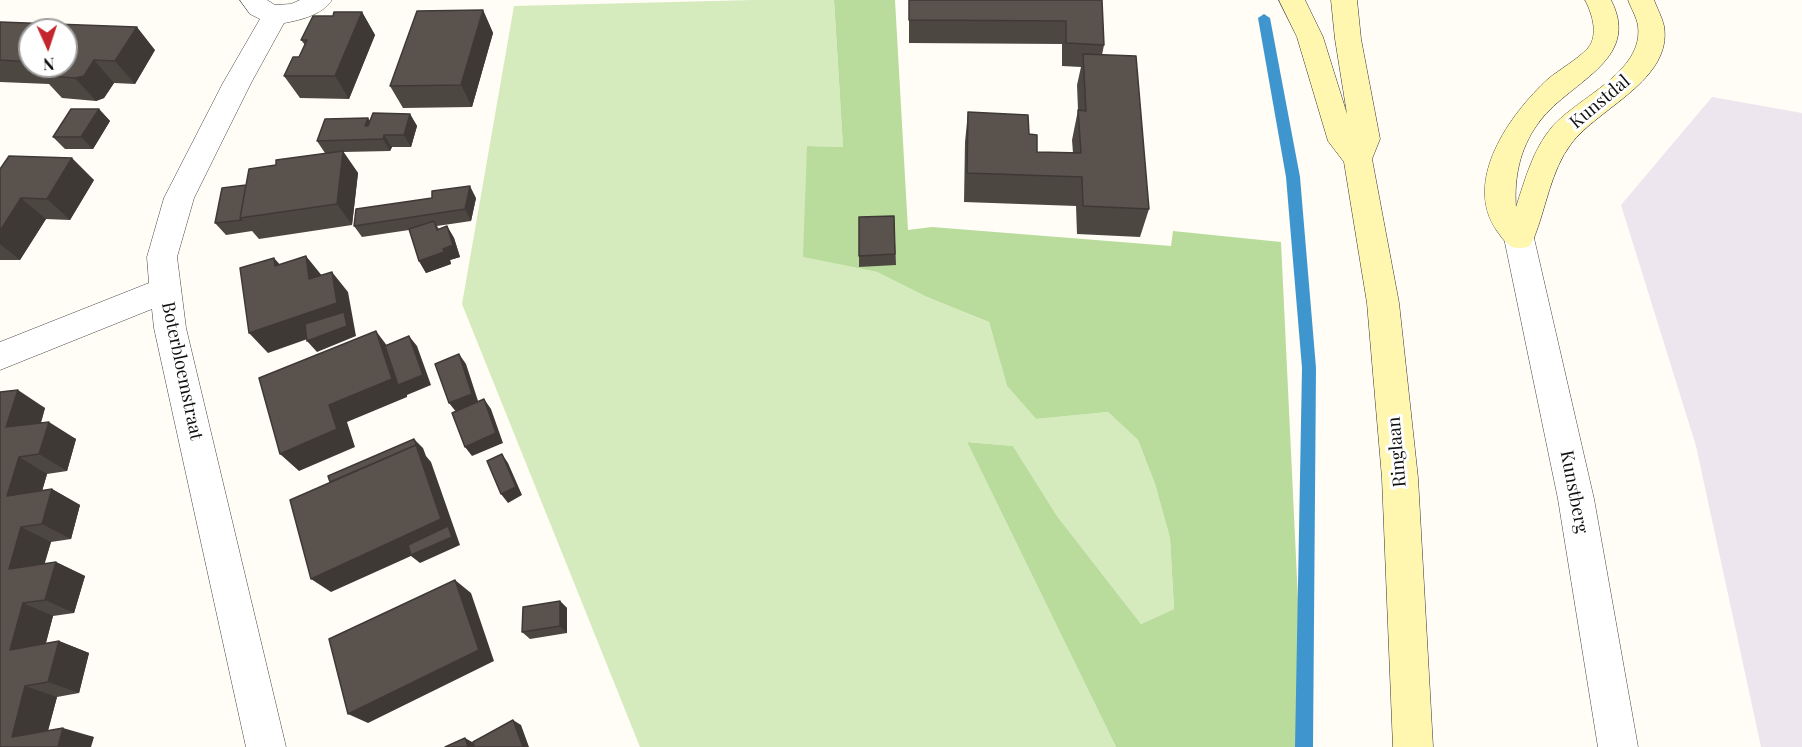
<!DOCTYPE html>
<style>
body{margin:0}
#map{position:relative;width:1802px;height:747px;overflow:hidden;background:#fffdf5;font-family:"Playfair Display",serif}
canvas{display:block}
.north{position:absolute;left:18px;top:18px;width:60px;height:60px;box-sizing:border-box;background:#fff;border:2px solid #a0a0a0;border-radius:50%;rotate:177deg;font-size:16px;font-weight:700;line-height:24px;text-align:center;color:#111}
.north::after{content:'';display:block;margin:auto;width:21px;height:27px;background:#c4262e;clip-path:polygon(50% 0,100% 100%,50% 72%,0 100%)}
</style>
<div id="map">
<canvas width="1802" height="747"></canvas>
<div class="north">N</div>
</div>
<script>
const c = document.querySelector('canvas').getContext('2d');
c.lineJoin = 'round';
function paint(path, color) {
  c.fillStyle = color;
  c.fill(path, 'evenodd');
}
function strokePath(path, color, width, dash) {
  c.strokeStyle = color;
  c.lineWidth = width;
  c.lineCap = dash ? 'butt' : 'round';
  c.setLineDash(dash || []);
  c.stroke(path);
}
function write(font, color, halo, rows, align = 'center') {
  c.font = font + ' "Playfair Display",serif';
  c.lineWidth = 6;
  c.setLineDash([]);
  c.textBaseline = 'middle';
  c.strokeStyle = halo;
  c.fillStyle = color;
  for (const [text, x, y, turn = 0] of rows) {
    c.save();
    c.translate(x, y);
    c.rotate((+turn || 0) * Math.PI / 180);
    c.textAlign = isNaN(turn) ? turn : align;
    if (halo) c.strokeText(text, 0, 0);
    c.fillText(text, 0, 0);
    c.restore();
  }
}
paint(new Path2D(`
 M1712 97 1802 113V747H1761L1696 446 1621 205Z`), '#eee6ef');
paint(new Path2D(`
 M753 0H834L843 147 808 146 804 257 877 272 927 297 989 322 1007 386 1036 419 1108 412 1138 440 1155 484 1170 538 1174 609 1141 624 1057 516 1013 446 967 442 1116 747H640L462 304 514 6Z`), '#d5ebbd');
paint(new Path2D(`
 M834 0H895L908 230 932 227 1171 246 1173 231 1281 242 1305 747H1116L967 442 1013 446 1057 516 1141 624 1174 609 1170 538 1155 484 1138 440 1108 412 1036 419 1007 386 989 322 927 297 877 272 803 257 807 146 843 147Z`), '#b9dc9c');
paint(new Path2D(`
 M1264 14 1270 18 1300 177 1316 368 1313 747H1295L1302 368 1286 177 1258 18Z`), '#3f96cf');
const street = new Path2D(`
 M240 0H267L275 5 291 4 300 0H332C322 15 301 20 284 23L251 83 194 198 177 257 186 328 286 747H246L154 328 152 309 0 370V342L149 283 147 257 164 198 223 83 260 19 250 14Z
 M1519 226 1530 230 1534 238 1594 499 1638 747H1598L1558 499 1504 238 1508 230Z`);
const secondary = new Path2D(`
 M1279 0H1305L1323 37 1347 114 1335 39 1331 0H1357L1361 39 1380 139 1372 159 1399 303 1418 478 1433 747H1393L1382 478 1367 303 1344 162 1328 141 1297 37Z
 M1585 0H1611C1643 62 1566 82 1537 125 1520 149 1514 177 1516 207 1525 180 1533 149 1552 127 1578 97 1644 72 1638 26 1637 18 1631 8 1628 0H1654C1657 8 1662 17 1664 26 1673 80 1598 108 1571 144 1551 170 1546 208 1534 238L1530 246C1512 252 1507 245 1497 231 1462 181 1510 114 1548 79 1560 69 1577 60 1588 48 1599 35 1592 13 1585 0Z`);
strokePath(street, '#444', 1);
strokePath(secondary, '#333', 1);
paint(street, '#fff');
paint(secondary, '#fff6b0');
paint(new Path2D(`
 M909 0H1102L1104 45 1102 55 1149 209 1140 237 1077 234 1076 206 964 202 965 142 968 112 1029 134 1037 152 1073 153 1072 140 1078 110 1077 85 1081 67 1062 66V44L909 43Z
 M483 10 493 33 472 107 403 108 390 86Z
 M362 12 375 35 349 99 300 98 284 76 299 57 305 45 301 40 333 16Z
 M0 22 155 50 135 84 114 83 104 98 96 101 62 98 49 84 0 82ZM30 30 66 66H30Z
 M99 109 110 121 93 149H65L53 137Z
 M410 114 417 126 411 147H392L390 151 343 152 358 173 352 225 259 239 252 231 226 235 215 223 276 165 333 153H325L317 141 368 118 370 121Z
 M0 169 94 180 70 220 46 219 20 260H0Z
 M476 198 471 221 437 226 439 229 447 226 454 238 460 257 450 260 451 264 426 273 419 261 409 230 362 237 354 226Z
 M894 216 896 265 859 267V256Z
 M0 392 45 408 41 423 76 439 67 471 47 474 42 491 52 489 80 505 71 539 51 542 44 564 56 562 85 576 74 613 53 616 46 643 59 641 89 653 79 693 57 697 48 730 94 737 0 747Z
 M560 601 567 608V633L530 639 522 632Z`), '#4d4742');
paint(new Path2D(`
 M483 10 493 33 472 107 461 85Z
 M362 12 375 35 349 99 335 76Z
 M137 27 155 50 135 84 115 61Z
 M94 60 114 83 104 98 96 101 75 78Z
 M99 109 110 121 93 149 81 137Z
 M410 114 417 126 411 147 404 135Z
 M368 118 375 130 365 126Z
 M384 135 392 147 390 151 383 139Z
 M343 151 358 173 352 225 337 204Z
 M72 158 94 180 70 220 47 199Z
 M470 186 476 198 471 221 465 209Z
 M21 198 46 219 20 260 0 244V231Z
 M447 226 454 238 460 257 450 260 451 264 426 273 419 261 443 249Z
 M306 256 323 277 309 279Z
 M274 258 292 278 275 266Z
 M332 272 348 292 356 336 317 352 307 341 347 325 268 353 249 333Z
 M376 331 391 351 409 336 417 346 431 385 407 395V397L347 422 355 447 299 471 280 454 329 405Z
 M459 354 466 364 479 404 457 413 449 403Z
 M18 390 45 408 34 445 6 427Z
 M484 399 491 409 503 443 472 456 465 447Z
 M49 422 76 439 67 471 39 454Z
 M414 439 423 448 426 456 431 462 460 545 420 563 411 556 331 592 311 579 343 501Z
 M502 454 508 463 522 495 508 503 501 494Z
 M19 457 47 474 36 512 7 496Z
 M52 489 80 505 71 539 42 524Z
 M21 527 51 542 39 583 9 569Z
 M56 562 85 576 74 613 45 600Z
 M455 580 471 593 494 661 368 723 348 714Z
 M560 601 567 608V633L560 626Z
 M23 603 53 616 41 661 10 650Z
 M59 641 89 653 79 693 48 682Z
 M25 686 57 697 44 746 12 737Z
 M513 720 521 725 529 747H523Z
 M63 728 94 737 91 747H58Z
 M465 738 481 747H468Z`), '#3f3936');
const building = new Path2D(`
 M909 0H1102L1104 45 1066 43V21L909 20Z
 M483 10 461 85 390 86 417 11Z
 M334 12H362L335 76H284L293 57H299L307 40H301L313 16H333Z
 M0 22 137 27 115 61 94 60 84 76 75 78 40 75 46 66H66V30H30V62L0 60Z
 M1083 54 1136 56 1149 209 1083 206 1082 177 967 173 968 112 1028 115 1029 134 1037 135V152L1081 153 1078 110 1086 111Z
 M71 109H99L81 137H53Z
 M373 113 410 114 404 135H384L383 139 317 141 325 119 368 118 365 126H368Z
 M343 151 337 204 240 218 249 169 276 165V160Z
 M9 156 72 158 47 199 21 198 0 231V169Z
 M246 185 240 218 242 220 215 223 222 188Z
 M470 186 465 209 354 226 356 209 432 198V191Z
 M894 216 895 254 859 256V217Z
 M434 221 437 230 447 226 453 245 443 249 444 252 419 261 409 229Z
 M306 256 309 279 332 272 337 303 249 333 240 268 274 258 275 266Z
 M344 312 347 326 307 341 305 324Z
 M376 331 392 379 329 405 337 429 280 454 259 378Z
 M409 336 423 375 398 385 385 346Z
 M459 354 472 394 449 403 435 364Z
 M18 390 6 427 49 422 39 454 19 457 7 496 52 489 42 524 21 527 9 569 56 562 45 600 23 603 10 650 59 641 48 682 25 686 12 737 63 728 58 747H0V392Z
 M484 399 496 433 465 447 452 413Z
 M414 439 417 447 416 445 330 482 328 476Z
 M416 445 441 519 311 579 290 500Z
 M502 454 516 487 501 494 487 461Z
 M448 526 452 537 411 555 408 545Z
 M455 580 479 650 348 714 329 639Z
 M560 601V626L522 632 523 607Z
 M513 720 523 747H474L473 742Z
 M465 738 468 747H445Z`);
paint(building, '#5a524d');
strokePath(building, '#3f3936', 1.5);
write('18px', '#111', '#fff', [
 ["Kunstdal",1600,102,-40],
 ["Boterbloemstraat",182,371,78],
 ["Ringlaan",1397,452,-95],
 ["Kunstberg",1574,492,79]
]);
</script>
